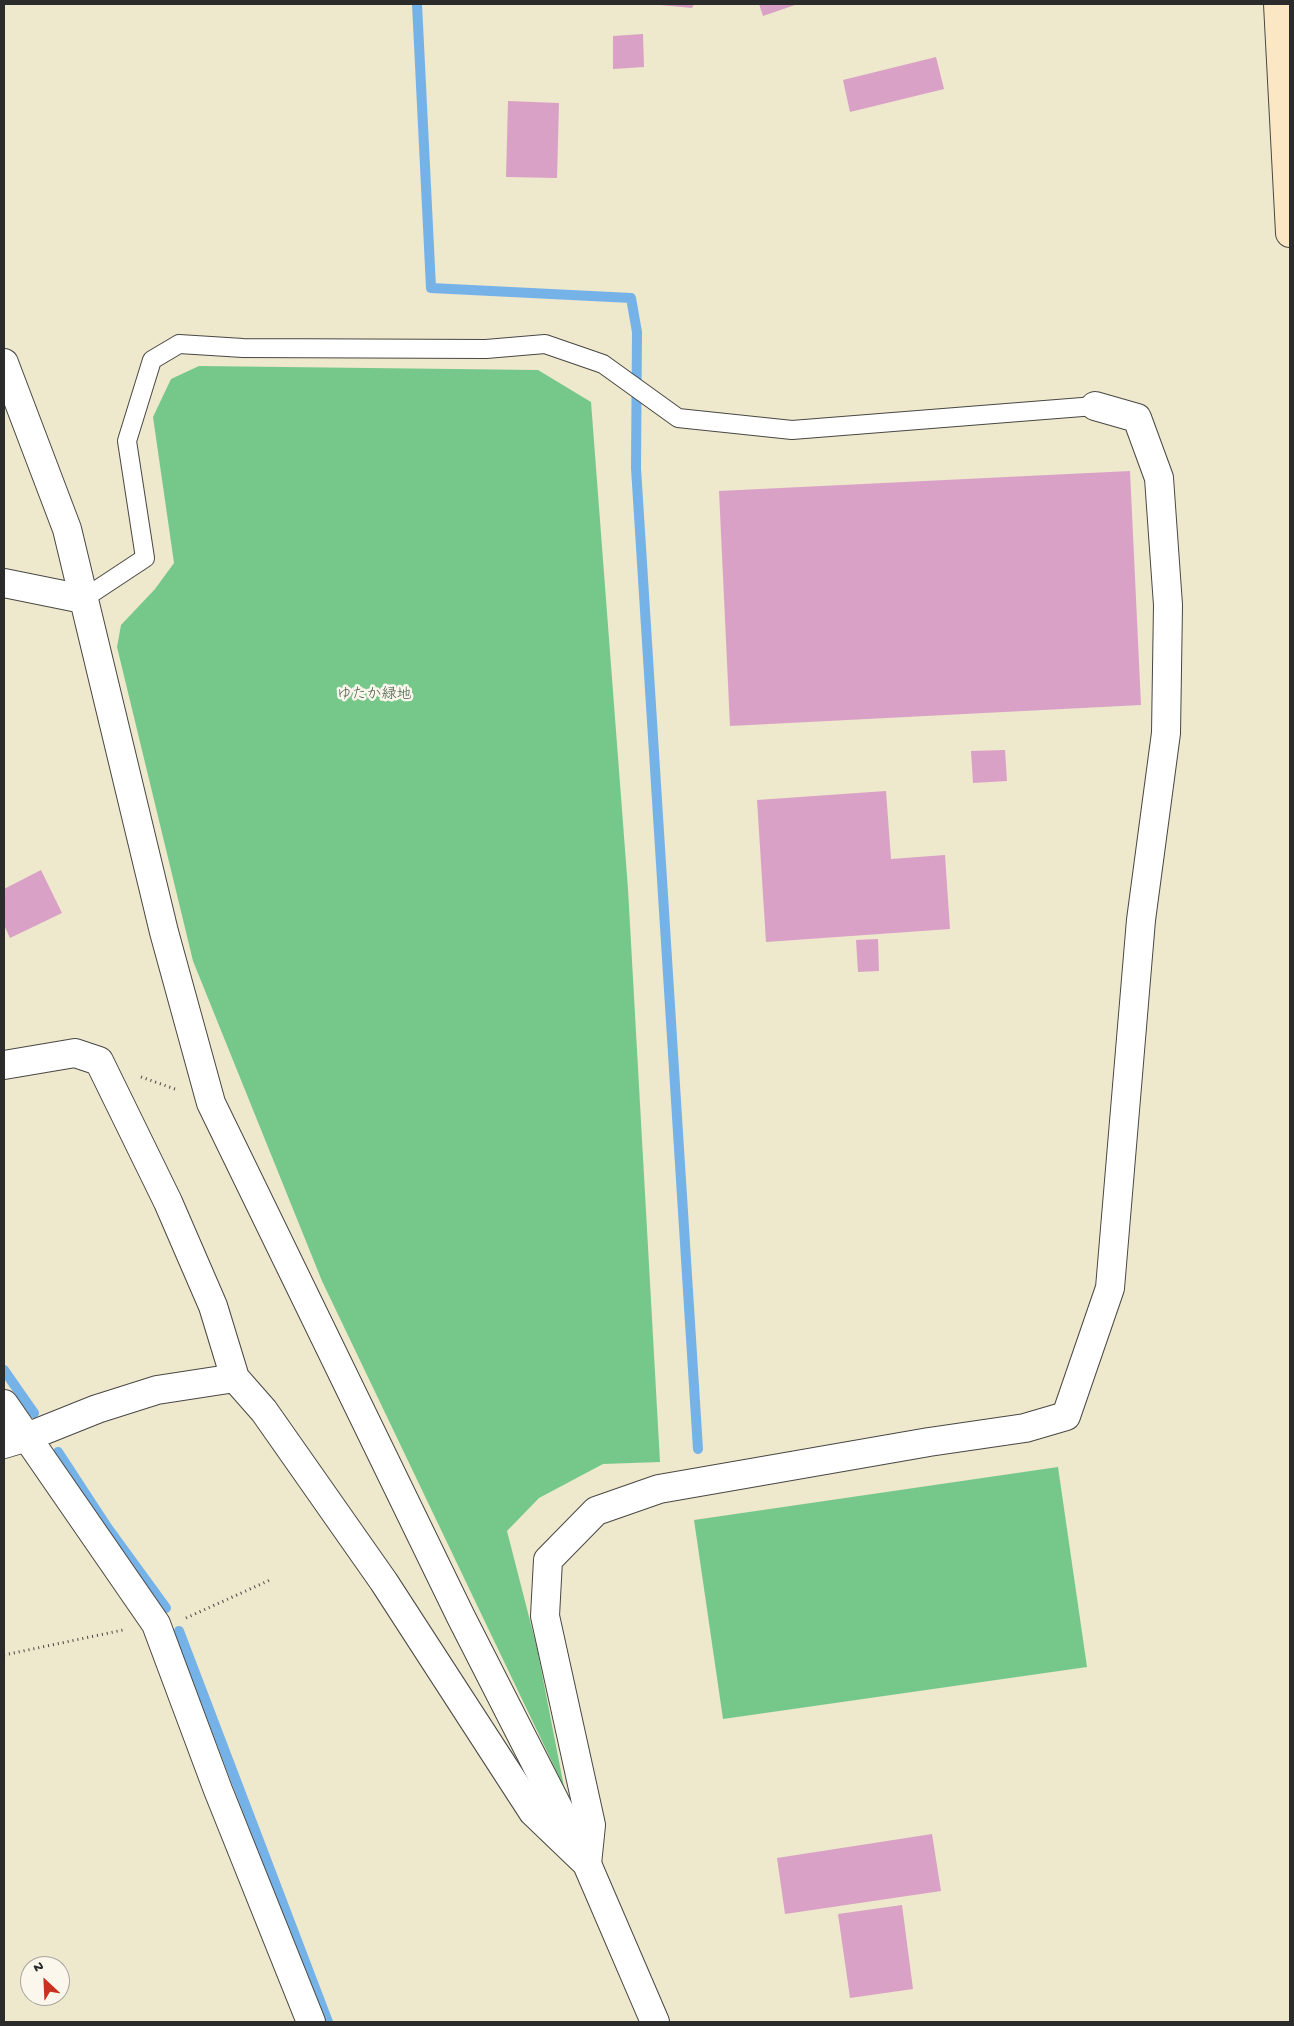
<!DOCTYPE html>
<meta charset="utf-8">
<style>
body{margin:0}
#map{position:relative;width:1294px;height:2026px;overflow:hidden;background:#eee8cd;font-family:"Gochi Hand",sans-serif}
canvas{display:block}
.frame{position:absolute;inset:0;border:5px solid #2b2b2b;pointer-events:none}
.north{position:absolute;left:20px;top:1956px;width:50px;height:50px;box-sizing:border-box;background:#fbf7ec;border:1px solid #a8a59f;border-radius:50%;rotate:335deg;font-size:14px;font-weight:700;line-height:20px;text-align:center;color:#2b2b2b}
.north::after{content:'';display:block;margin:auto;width:18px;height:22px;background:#c8321e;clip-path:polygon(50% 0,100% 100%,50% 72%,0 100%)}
</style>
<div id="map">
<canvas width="1294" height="2026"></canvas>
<div class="frame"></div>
<div class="north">N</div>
</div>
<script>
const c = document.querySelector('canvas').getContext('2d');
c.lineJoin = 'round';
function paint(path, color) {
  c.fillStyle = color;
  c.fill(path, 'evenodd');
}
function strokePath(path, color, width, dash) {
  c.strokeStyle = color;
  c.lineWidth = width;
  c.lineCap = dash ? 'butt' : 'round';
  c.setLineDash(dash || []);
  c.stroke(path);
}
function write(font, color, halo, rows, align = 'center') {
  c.font = font + ' "Gochi Hand","Klee One",sans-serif';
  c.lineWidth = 5;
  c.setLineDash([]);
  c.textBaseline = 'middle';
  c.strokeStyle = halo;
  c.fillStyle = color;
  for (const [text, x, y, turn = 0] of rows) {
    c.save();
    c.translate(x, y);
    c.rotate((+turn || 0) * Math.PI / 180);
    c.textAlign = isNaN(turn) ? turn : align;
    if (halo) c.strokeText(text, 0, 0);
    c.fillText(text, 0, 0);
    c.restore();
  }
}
paint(new Path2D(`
 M199 366 538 370 591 402 628 889 660 1462 603 1464 539 1498 507 1531 537 1648 564 1787 322 1281 193 961 117 647 121 625 155 589 174 563 153 417 171 379Z
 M1058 1467 1087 1667 723 1719 694 1520Z`), '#76c88a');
strokePath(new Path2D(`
 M417 4 431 288 631 298 637 332 636 468 698 1449
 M4 1370 34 1413
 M58 1452 107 1527 166 1608
 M179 1631 328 2022`), '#75b2e8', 10);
paint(new Path2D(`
 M650 4H694L692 8Z
 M759 4H798L763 16Z
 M643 34 644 67 613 69V36Z
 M936 57 944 89 850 112 843 80Z
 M508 101 559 103 557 178 506 177Z
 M1130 471 1141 705 730 726 719 491Z
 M1005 750 1007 781 973 783 971 751Z
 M886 791 891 859 945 855 950 929 766 942 757 800Z
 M41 870 62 913 10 938 4 925V889Z
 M878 939 879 971 858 972 856 940Z
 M932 1834 941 1891 785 1914 777 1858Z
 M902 1905 913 1989 850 1998 838 1914Z`), '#d9a1c6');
const service = new Path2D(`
 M83 599 145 558 127 441 152 360 179 344 243 348 486 349 545 344 603 364 678 418 792 430 1095 406`);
const minor = new Path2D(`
 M4 1065 75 1053 99 1061 168 1202 213 1306 235 1378
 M4 1404 156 1624 218 1790 311 2022
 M27 1437 97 1409 157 1390 235 1378 264 1411 384 1582 533 1812 583 1860
 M587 1864 591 1825 545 1616 548 1560 596 1511 659 1489 929 1442 1025 1428 1066 1416 1110 1288 1141 920 1166 733 1168 605 1159 478 1137 418 1095 406`);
const tertiary = new Path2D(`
 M4 363 67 529 164 932 211 1103 461 1617 587 1864 655 2022
 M4 583 83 599
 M4 1444 27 1437`);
const secondary = new Path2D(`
 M1278 4 1290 233`);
strokePath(service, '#484743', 20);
strokePath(minor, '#484743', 30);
strokePath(tertiary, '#484743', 30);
strokePath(secondary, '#484743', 30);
strokePath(new Path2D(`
 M141 1077 175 1089
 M186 1618 270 1580
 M4 1655 123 1630`), '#484743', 3, [1, 4]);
strokePath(service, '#fff', 18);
strokePath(minor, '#fff', 28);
strokePath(tertiary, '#fff', 28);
strokePath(secondary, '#fbe7c3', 28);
write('15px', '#425a48', '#fbf7ec', [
 ["ゆたか緑地",374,696]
]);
</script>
